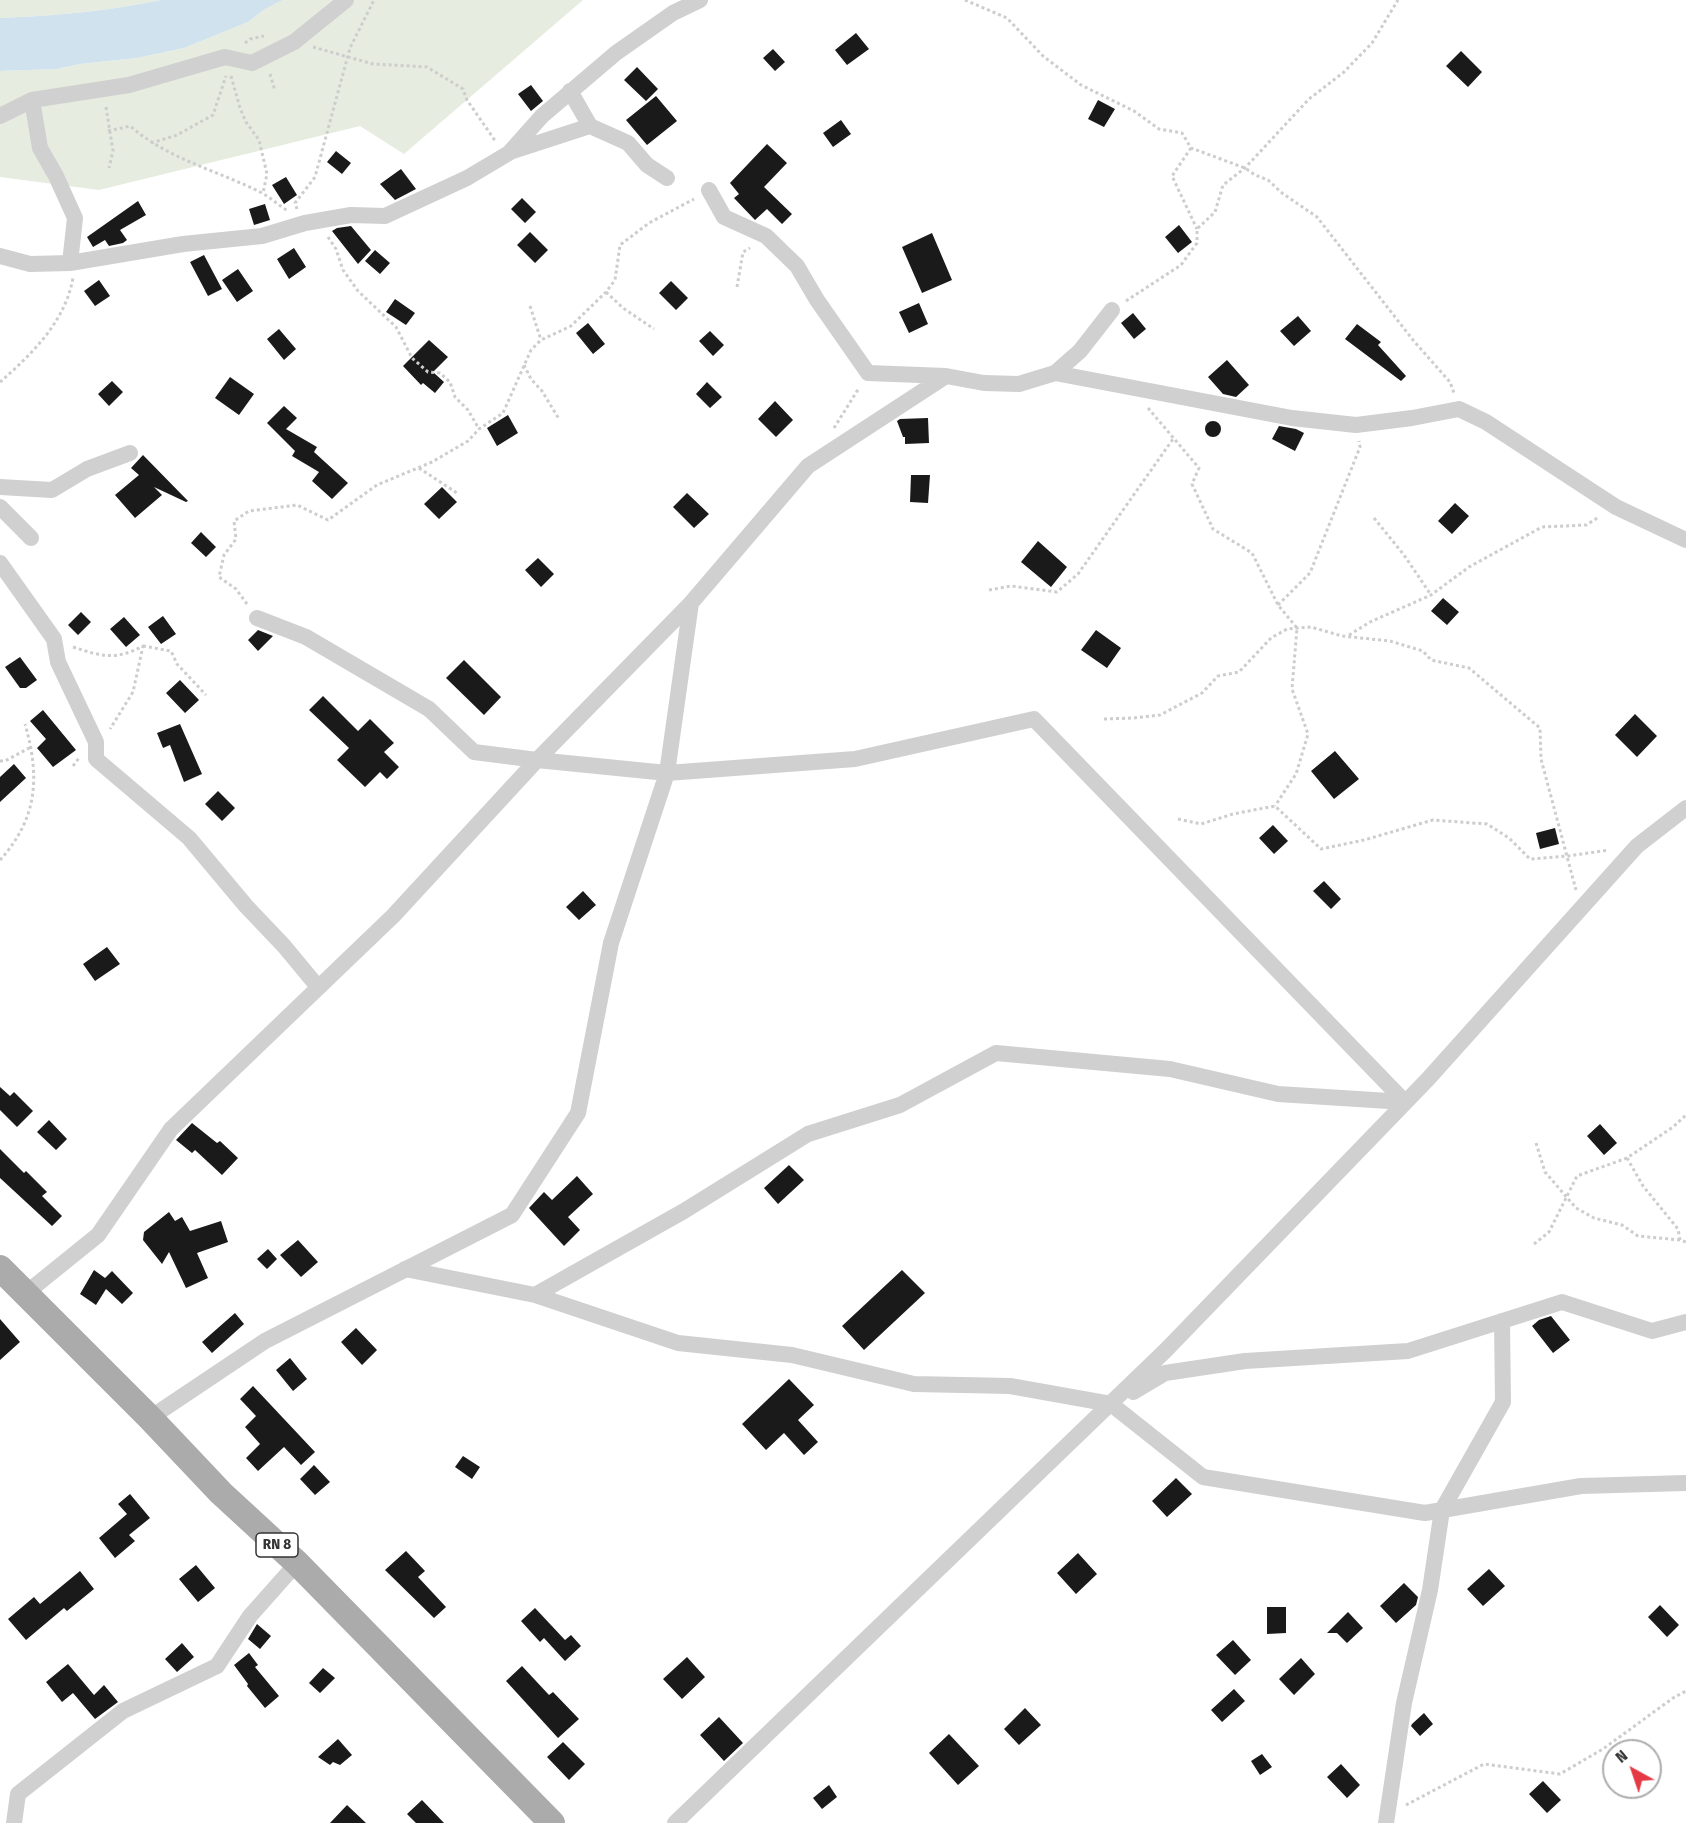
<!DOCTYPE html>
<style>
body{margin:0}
#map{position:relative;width:1686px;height:1823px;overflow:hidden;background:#fff;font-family:"Fira Sans Condensed",sans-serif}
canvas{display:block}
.north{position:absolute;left:1602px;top:1739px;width:60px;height:60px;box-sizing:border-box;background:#fff;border:2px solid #adadad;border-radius:50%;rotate:320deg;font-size:16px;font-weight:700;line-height:24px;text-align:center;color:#333}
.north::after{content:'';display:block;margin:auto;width:21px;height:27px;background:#e63946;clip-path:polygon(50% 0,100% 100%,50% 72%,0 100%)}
</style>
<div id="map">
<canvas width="1686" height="1823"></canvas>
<div class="north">N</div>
</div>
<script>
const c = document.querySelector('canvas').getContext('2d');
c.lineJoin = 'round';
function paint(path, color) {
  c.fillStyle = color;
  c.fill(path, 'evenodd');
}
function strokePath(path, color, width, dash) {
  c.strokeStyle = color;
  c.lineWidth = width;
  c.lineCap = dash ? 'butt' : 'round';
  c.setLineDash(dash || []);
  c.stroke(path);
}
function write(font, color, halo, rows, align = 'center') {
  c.font = font + ' "Fira Sans Condensed",sans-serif';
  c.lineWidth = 6;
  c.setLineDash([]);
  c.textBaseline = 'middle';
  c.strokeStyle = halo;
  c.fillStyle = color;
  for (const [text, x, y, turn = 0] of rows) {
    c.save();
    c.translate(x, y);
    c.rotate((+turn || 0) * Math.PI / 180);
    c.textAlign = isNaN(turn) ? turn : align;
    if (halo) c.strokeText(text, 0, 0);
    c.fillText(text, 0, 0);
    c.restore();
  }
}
paint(new Path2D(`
 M0 0H161C108 11 54 16 0 18Z
 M283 0H583L404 154 360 126 99 190 0 177V71L57 69 80 64 137 58 184 48 248 22 265 9Z`), '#e6ecdf');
paint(new Path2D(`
 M161 0H283L265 9 248 22 184 48 137 58 80 64 57 69 0 71V18C54 16 108 11 161 0Z`), '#cfe2ee');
paint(new Path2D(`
 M856 33 869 49 847 65 835 50Z
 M773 49 785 62 775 71 763 58Z
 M1461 51 1482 72 1468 87 1446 66Z
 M637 67 658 89 646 101 624 80Z
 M531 85 543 101 531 111 518 94Z
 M656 96 677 121 647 145 626 120Z
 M1098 100 1115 109 1104 127 1088 119Z
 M841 120 851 134 833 147 823 133Z
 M767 144 787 163 764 187 792 214 782 224 767 209 755 220 754 219 734 198 739 194 730 183Z
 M336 151 351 163 342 174 327 162Z
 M401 169 416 189 395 200 380 184Z
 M286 177 297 195 284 204 272 185Z
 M522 198 536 212 525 223 511 209Z
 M138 201 146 215 120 230 127 240 123 243 109 246 105 240 93 247 87 237Z
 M265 204 270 220 254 225 249 209Z
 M1179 225 1192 242 1178 253 1165 237Z
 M351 226 371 250 358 264 332 231 337 228Z
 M530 232 548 250 535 263 517 245Z
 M932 233 952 280 922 293 902 247Z
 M294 248 306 267 289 279 277 259Z
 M375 250 390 263 380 274 365 261Z
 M204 255 222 289 208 296 190 262Z
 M238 269 253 291 237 302 222 280Z
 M99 280 110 296 95 306 84 291Z
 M671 281 688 298 676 310 659 293Z
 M395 299 415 313 406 325 386 312Z
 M919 303 928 324 909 333 899 312Z
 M1133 313 1146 329 1134 339 1121 323Z
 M1298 316 1311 331 1294 346 1280 331Z
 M588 323 605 344 593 354 576 333Z
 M1357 324 1381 342 1378 345 1406 376 1401 381 1345 339Z
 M279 329 296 349 284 360 267 339Z
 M710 331 724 345 713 356 699 341Z
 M429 340 448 357 433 372 444 382 435 393 423 383 421 385 403 366Z
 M1227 360 1249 385 1236 397 1223 394 1208 377Z
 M230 377 254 394 239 415 215 398Z
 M112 381 123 392 109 406 98 394Z
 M707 382 722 397 710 408 696 394Z
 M775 401 793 420 776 437 758 419Z
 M284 406 297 418 286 429 317 447 314 452 348 483 332 499 312 481 319 472 292 456 295 451 267 423Z
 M508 415 518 433 497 446 487 428Z
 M928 418 929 443 905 444V437H903L897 421 900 419Z
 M1205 429a8 8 0 1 1 16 0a8 8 0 1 1-16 0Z
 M1279 426 1296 429 1304 433 1295 451 1272 439Z
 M143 455 188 501 186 502 154 487 162 495 135 518 115 495 139 475 131 468Z
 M911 475H930L928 503 910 502Z
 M442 487 457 502 439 519 424 504Z
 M687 493 709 514 694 528 673 507Z
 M1455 503 1469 516 1452 534 1438 521Z
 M201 532 216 547 206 557 191 543Z
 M1038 541 1067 567 1051 587 1021 562Z
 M538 558 554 574 541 587 525 570Z
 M1443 598 1459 612 1447 625 1431 611Z
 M81 612 91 622 78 635 68 625Z
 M163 616 176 634 161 644 148 627Z
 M124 617 140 635 126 647 110 629Z
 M258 630 273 636 258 651 248 640Z
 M1096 630 1121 648 1107 668 1081 650Z
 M20 657 37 680 26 688H20L5 667Z
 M464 660 501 697 484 715 446 678Z
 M180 680 199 700 185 713 166 693Z
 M323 696 358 731 370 719 394 743 384 752 399 767 387 779 380 772 365 787 337 760 349 748 309 710Z
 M43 710 76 750 53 767 37 748 46 739 30 721Z
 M1635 714 1657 736 1637 757 1615 735Z
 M180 724 202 774 184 782 170 745 163 748 157 733Z
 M1335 751 1359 779 1334 799 1311 771Z
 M14 764 26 778 0 802V777Z
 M218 791 235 808 222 821 205 804Z
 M1273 825 1288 841 1274 854 1259 838Z
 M1555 828 1559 844 1540 849 1536 833Z
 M1324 881 1341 899 1331 909 1313 891Z
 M583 891 596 905 579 920 566 907Z
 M107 947 120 964 95 981 83 964Z
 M0 1087 10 1096 14 1092 33 1111 17 1127 0 1110Z
 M49 1120 67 1139 56 1150 37 1132Z
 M192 1123 217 1143 220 1141 238 1158 222 1175 195 1150 192 1153 176 1140Z
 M1600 1124 1617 1143 1604 1155 1587 1136Z
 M0 1149 24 1173 26 1171 47 1192 42 1196 62 1216 52 1226 0 1178Z
 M789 1165 804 1180 778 1204 764 1188Z
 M577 1176 593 1194 568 1217 580 1230 564 1246 529 1208 544 1192 552 1200Z
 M169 1212 175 1221 182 1217 190 1231 221 1221 228 1242 197 1253 208 1278 186 1288 169 1252 162 1264 143 1240 144 1232Z
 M298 1240 318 1262 301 1277 280 1255Z
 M268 1249 277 1259 267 1269 257 1259Z
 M94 1270 105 1278 112 1271 133 1293 122 1304 106 1289 96 1305 80 1294Z
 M902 1270 925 1293 864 1350 842 1326Z
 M235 1313 244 1324 212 1353 202 1342Z
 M1551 1316 1570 1340 1553 1353 1532 1326 1539 1320Z
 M0 1319 20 1342 0 1360Z
 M356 1328 377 1350 362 1365 341 1342Z
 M290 1358 307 1379 293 1391 276 1370Z
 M789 1379 814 1405 798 1420 818 1442 804 1455 784 1433 766 1450 742 1424Z
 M253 1386 315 1452 301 1465 284 1447 258 1471 246 1458 260 1444 245 1427 256 1416 240 1399Z
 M463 1456 480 1467 472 1479 455 1467Z
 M314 1465 330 1482 315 1495 300 1479Z
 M1176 1478 1192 1494 1167 1517 1152 1501Z
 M130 1494 150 1518 129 1535 135 1541 115 1558 99 1538 127 1514 118 1504Z
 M406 1551 425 1571 418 1577 446 1607 434 1618 385 1570Z
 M1078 1553 1097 1574 1076 1594 1057 1573Z
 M196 1565 215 1588 198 1602 179 1579Z
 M1489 1569 1505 1586 1483 1606 1467 1589Z
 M80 1571 94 1589 67 1611 64 1608 26 1640 8 1619 34 1597 40 1604Z
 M1404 1583 1418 1597 1416 1605 1396 1623 1380 1606Z
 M1660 1605 1679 1625 1667 1637 1648 1617Z
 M1267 1607H1286V1633L1267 1634Z
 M535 1608 565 1640 571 1635 581 1646 565 1661 544 1638 540 1642 521 1621Z
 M1348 1612 1363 1628 1347 1643 1337 1633H1327Z
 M257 1624 271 1636 260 1649 248 1639Z
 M1233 1640 1251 1660 1235 1675 1216 1655Z
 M182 1643 194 1657 177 1672 165 1659Z
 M249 1653 258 1665 255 1667 279 1696 265 1708 247 1686 248 1684 234 1665Z
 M687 1657 705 1677 682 1699 663 1679Z
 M1301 1658 1315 1674 1294 1695 1279 1679Z
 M68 1664 94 1695 104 1685 118 1702 95 1719 73 1693 62 1702 46 1682Z
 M522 1666 549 1695 553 1692 579 1719 558 1738 506 1681Z
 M323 1668 335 1678 320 1693 309 1683Z
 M1234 1689 1245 1701 1222 1722 1211 1710Z
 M1025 1708 1041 1725 1019 1745 1004 1729Z
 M1424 1713 1433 1724 1420 1736 1411 1726 1412 1724Z
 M719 1717 743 1743 724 1761 700 1735Z
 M949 1734 979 1766 958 1785 929 1753Z
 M338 1739 352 1755 340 1765 333 1762 330 1765 318 1757Z
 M563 1742 585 1764 569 1780 547 1757Z
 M1262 1754 1272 1767 1260 1775 1251 1761Z
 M1341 1764 1360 1785 1347 1798 1327 1777Z
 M1543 1781 1561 1800 1547 1813 1529 1794Z
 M829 1785 837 1797 822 1809 813 1798Z
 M422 1800 444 1823H416L407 1814Z
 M347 1805 366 1823H330Z`), '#1a1a1a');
strokePath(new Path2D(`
 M965 0 1007 18 1043 56 1081 85 1134 111 1159 129 1182 133 1191 148 1245 168 1255 175 1268 180 1282 193 1317 217 1413 340 1450 382 1454 393
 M245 43 250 39 264 36
 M313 47 373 64 427 67 463 89 467 100 496 142
 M270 74 275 91
 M231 76 240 108 246 122 259 140 267 174 263 193
 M106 107 113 151 109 168
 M108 131 130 126C168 159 216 170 260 192 270 197 278 205 288 211
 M151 143 177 135 213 115 226 76
 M1191 148 1172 176 1197 229
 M297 209 295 203 315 177 350 48 374 0
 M328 237 336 249 343 270 358 291 396 327 412 358 428 372 440 373 450 382 455 397 468 410 479 429
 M737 287 743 252 750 248
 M606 292 623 308 654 329
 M1126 301 1181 265 1197 243V229L1215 212 1223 185 1245 168 1309 99 1344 72 1372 43 1398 0
 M530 306 541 340
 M524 365 531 379 542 391 559 419
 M0 382C32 354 65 322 73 278
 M1148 408 1199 468 1192 484 1213 529 1252 553 1278 605 1297 628 1292 689 1308 734 1296 774 1275 806
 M834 428 859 388
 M419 468 457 493
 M1374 518 1404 555 1431 595
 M989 590 1011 586 1057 592 1078 574 1173 439
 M247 604 236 589 219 577 224 555 236 539 234 521 249 511 297 505 328 520 377 485 432 462 468 441 479 429 503 413 531 350 541 340 571 326 606 292 615 280 620 245 649 223 694 199
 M1278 605 1310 573 1360 447 1359 441
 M1349 635 1370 622 1431 595 1469 567 1542 527 1586 525 1599 517
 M143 646 171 651 177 664 206 695
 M73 647C101 656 115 661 143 646L133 692 110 729
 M1104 719 1133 718 1160 715 1202 693 1218 676 1239 672 1271 638 1287 629 1311 627 1342 636 1390 641 1423 651 1431 660 1469 668 1540 728 1541 759 1576 890
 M0 761H5L31 747
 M73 766 79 758
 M1178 819 1201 824 1233 814 1275 806 1321 849 1364 840 1433 820 1487 824 1509 838 1530 859 1568 856 1609 850
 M0 860C38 818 40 776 25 724
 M1536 1143 1545 1172 1576 1208 1594 1218 1622 1225 1638 1236 1680 1240 1686 1242
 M1627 1158 1643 1186 1678 1229 1680 1240
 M1534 1244 1549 1232 1577 1176 1627 1158 1673 1127 1686 1115
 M1406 1805 1484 1764 1560 1774 1603 1749 1673 1698 1686 1691`), '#cdcdcd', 3, [3, 3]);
strokePath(new Path2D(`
 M570 91 590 126
 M32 100 40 148 56 176 75 218 70 263
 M0 116 32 100 129 85 225 57 252 63 294 42 346 0
 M510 152 590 126 628 143 647 165 667 178
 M709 190 724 217 766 236 797 266 817 300 868 373 946 376
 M0 256 30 264 70 263 183 244 262 236 305 223 351 215 385 216 467 178 509 153 542 116 616 53 673 13 700 0
 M1055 373 1292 418 1356 425 1412 418 1459 409 1486 422 1616 507 1686 540
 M0 487 52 490 87 469 130 453
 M0 507 31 538
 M0 563 54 639 58 662 96 742V759L189 838 246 906 284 946 318 987
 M257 618 306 637 429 709 474 752 537 760 691 603
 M405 1269 535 1295 678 1343 792 1355 914 1384 1010 1386 1111 1404 1203 1477 1425 1513 1581 1486 1686 1483
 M25 1294 98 1235 171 1129 393 916 537 760 667 773 855 759 1034 719 1405 1102 1278 1094 1170 1069 996 1053 900 1105 808 1134 684 1211 535 1295
 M1133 1392 1165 1373 1245 1361 1408 1351 1562 1302 1652 1331 1686 1322
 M150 1418 265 1341 512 1215 578 1113 611 943 667 773 691 603 808 466 946 376 984 383 1019 384 1055 373 1080 351 1112 310
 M14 1823 18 1794 123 1711 217 1666 250 1616 297 1563
 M675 1823 1166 1350 1428 1079 1637 846 1686 808
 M1386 1823 1404 1703 1430 1590 1442 1510 1503 1402 1502 1321`), '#d0d0d0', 16);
strokePath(new Path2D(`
 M0 1268 150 1418 221 1493 297 1563 552 1823`), '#ababab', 26);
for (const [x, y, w] of [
 [277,1545,42]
]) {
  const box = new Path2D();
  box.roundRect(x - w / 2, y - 12, w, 24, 4.5);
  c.fillStyle = '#fff';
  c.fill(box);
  strokePath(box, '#333', 1.5);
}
write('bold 15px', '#333', null, [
 ["RN 8",277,1545]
]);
</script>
